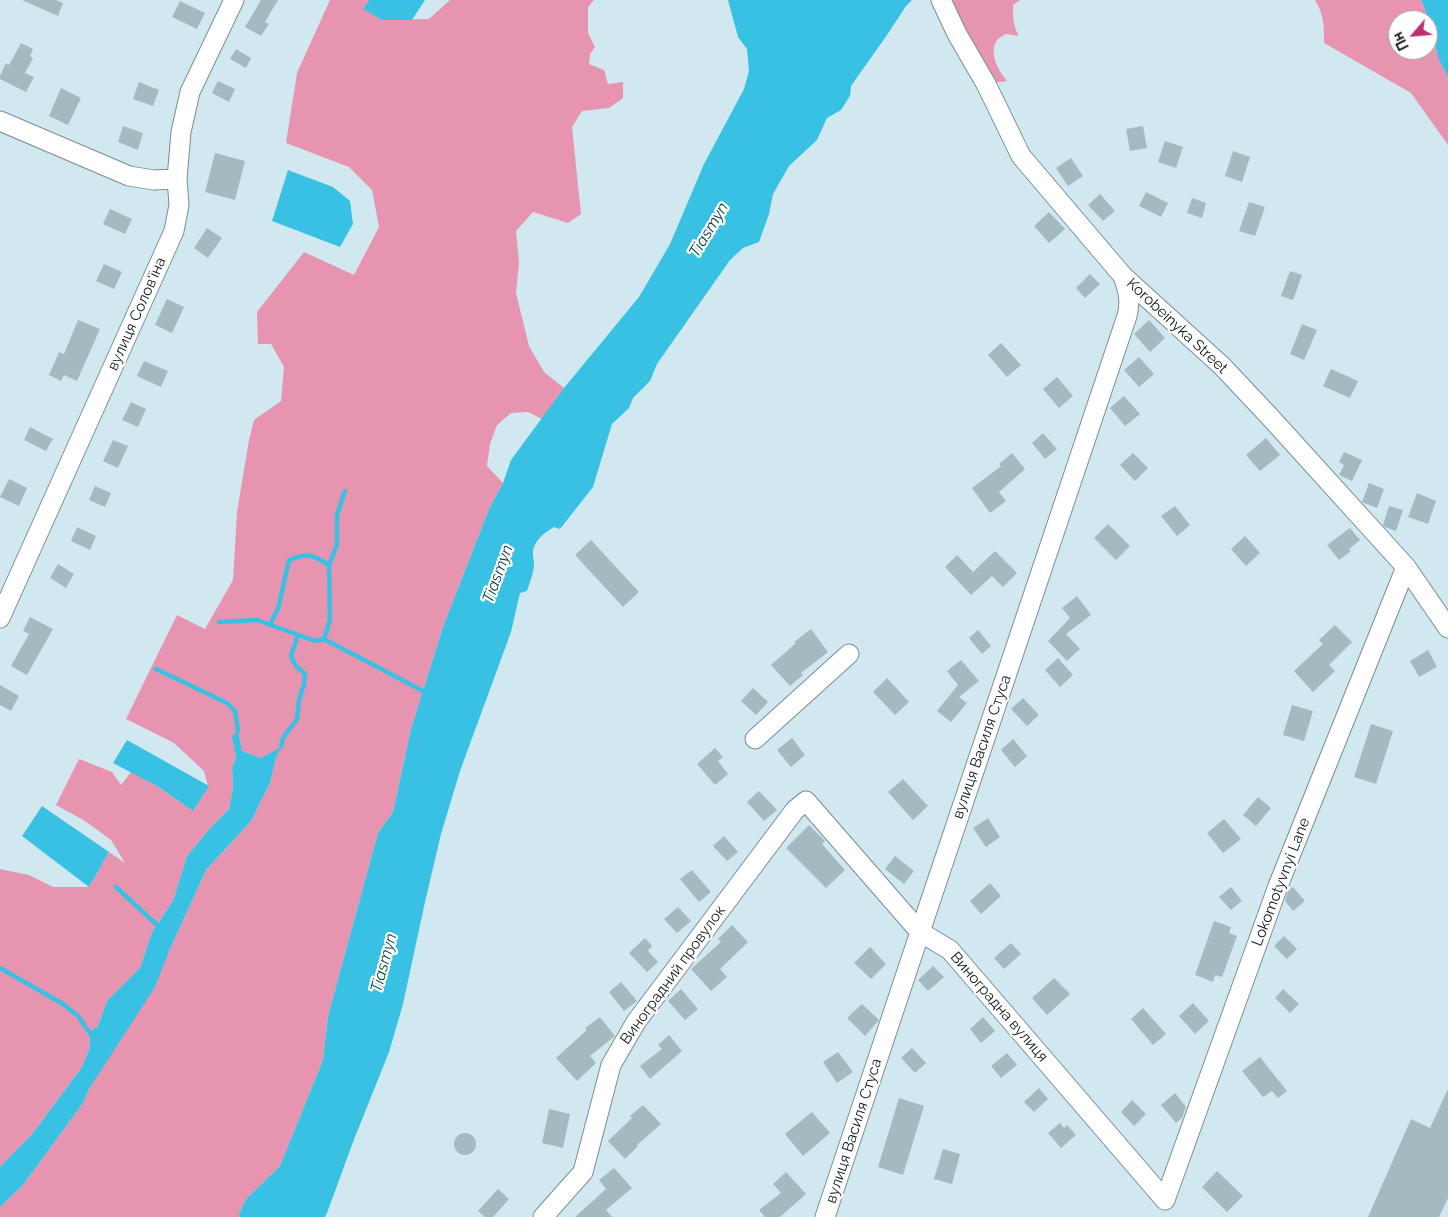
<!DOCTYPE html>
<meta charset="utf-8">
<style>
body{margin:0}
#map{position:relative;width:1448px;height:1217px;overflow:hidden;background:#d2e8f0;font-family:Raleway,sans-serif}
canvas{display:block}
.north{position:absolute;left:1388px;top:10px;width:50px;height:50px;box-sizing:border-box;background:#fff;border:1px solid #9fa3a4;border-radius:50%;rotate:243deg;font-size:14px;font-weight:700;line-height:20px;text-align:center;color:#10181b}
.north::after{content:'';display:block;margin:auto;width:18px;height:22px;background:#ba316e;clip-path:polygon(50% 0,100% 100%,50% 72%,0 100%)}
</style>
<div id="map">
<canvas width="1448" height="1217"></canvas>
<div class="north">Пн</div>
</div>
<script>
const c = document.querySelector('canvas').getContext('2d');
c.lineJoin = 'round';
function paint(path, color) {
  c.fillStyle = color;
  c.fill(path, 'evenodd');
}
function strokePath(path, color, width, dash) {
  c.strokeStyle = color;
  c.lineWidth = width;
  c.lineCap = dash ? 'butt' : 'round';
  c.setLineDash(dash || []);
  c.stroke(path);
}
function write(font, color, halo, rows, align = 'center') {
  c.font = font + ' Raleway,sans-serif';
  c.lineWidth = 4.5;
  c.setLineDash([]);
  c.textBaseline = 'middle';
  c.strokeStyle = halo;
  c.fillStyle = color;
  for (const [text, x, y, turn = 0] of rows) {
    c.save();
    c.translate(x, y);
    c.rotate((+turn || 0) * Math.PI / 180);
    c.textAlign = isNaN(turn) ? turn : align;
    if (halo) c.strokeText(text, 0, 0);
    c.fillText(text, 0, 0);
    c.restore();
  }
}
paint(new Path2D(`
 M330 0H369L364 9 382 20 429 19 450 0H594L588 7V33L595 47 590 54 589 64 604 70 608 84 623 82V98L609 108 582 111 572 127 581 214 568 223 533 212 516 231 519 262 516 293 529 346 544 372 564 388 542 419 528 412 511 413 497 425 490 444 487 466 503 483 489 509 443 627 411 729 393 812 378 833 328 1016 323 1060 280 1166 246 1199 239 1214V1217H0V1207L23 1185 83 1103 89 1089 169 951 206 870 251 821 270 783 276 758 280 748 261 758 242 751 238 732 233 736 236 758 232 768 233 788 229 809 212 826 187 856 173 901 152 932 140 968 107 1001 98 1026 89 1032 90 1047 82 1067 33 1133 0 1167V869L29 875 53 887H89L109 852 125 863 111 840 85 821 56 805 79 759 112 772 121 785 131 772 157 786 193 811 208 786 204 771 174 743 126 719 177 615 205 629 233 580 237 512 249 440 254 420 281 401 284 367 271 344H258L257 312 304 252 354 275 379 227 372 190 349 167 286 143 297 73Z
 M941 0H1020L1013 5C1013 17 1013 26 1019 36L1006 34C1003 36 998 38 996 42 989 55 999 71 1007 81L986 84Z
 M1315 0H1421L1426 12 1439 60 1448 77V145L1411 93 1324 43C1324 25 1324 15 1315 0ZM1398 20H1428V50H1398Z`), '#e794b0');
paint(new Path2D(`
 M369 0H425L412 20H382L363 9Z
 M728 0H912L906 6 887 35 851 86 850 96 841 110 827 118 817 140 789 166 773 194 769 214 759 242 743 248 730 260 657 364 650 381 633 398 629 408 612 424 593 487 560 529 554 527C544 533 532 542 533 555 533 559 534 559 534 563 534 572 530 582 527 591L520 593 511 632 460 771 441 834 425 902 403 1004 389 1052 353 1142 327 1213 325 1217H239V1214L246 1199 280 1166 323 1060 328 1016 378 833 393 812 411 729 443 627 489 509 503 483 511 460 564 388 639 297 670 244 704 164 744 89 749 71 747 49 738 37Z
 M1421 0H1448V77L1439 60 1426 12Z
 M288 170 333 187 350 201 353 224 340 247 272 221Z
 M238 731 242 751 261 758 281 747 276 758 270 783 251 821 206 870 169 951 155 987 89 1089 83 1103 23 1185 0 1207V1167L33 1133 82 1067 90 1047 89 1032 98 1026 107 1001 140 968 152 932 173 901 187 856 212 826 229 809 233 788 232 768 236 758 232 736Z
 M127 740 209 786 193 811 157 786 113 763Z
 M42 806 109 852 89 887 22 836Z`), '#39c1e4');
strokePath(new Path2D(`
 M329 565 337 545V515L345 491
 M219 622 257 620 315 641 324 639 427 693
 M270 624 278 609 289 560C308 553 312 554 329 565L330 620 324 639
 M156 669 227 703 235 711 238 731
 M281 747 283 738 297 719 299 700 304 684 305 674 296 666 291 656 298 635
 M116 887 157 925
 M0 968 63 1004 78 1016 89 1032`), '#39c1e4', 4.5);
paint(new Path2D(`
 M22 0H56L63 3 58 16Z
 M261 0H278L265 22 269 24 261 36 245 27Z
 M180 1 205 13 197 29 172 17Z
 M21 43 33 49 30 56 33 58 25 73 34 77 26 92 0 79V76L6 63 9 65Z
 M236 49 251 58 246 68 230 59Z
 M218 81 235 89 229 102 212 93Z
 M139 82 159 90 153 106 133 99Z
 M61 88 81 98 68 125 49 116Z
 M123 126 143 133 138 150 118 142Z
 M1143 126 1147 148 1130 151 1126 129Z
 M1165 141 1183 147 1176 168 1158 162Z
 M1233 151 1250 157 1242 182 1225 176Z
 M215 153 245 161 235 200 205 192Z
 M1071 158 1083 176 1068 186 1056 168Z
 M1146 192 1168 203 1161 217 1139 206Z
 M1100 194 1115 211 1103 221 1088 205Z
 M1192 198 1206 203 1202 218 1187 213Z
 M1249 202 1265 207 1255 236 1239 231Z
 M110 209 132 219 125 234 103 224Z
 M1049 212 1065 229 1049 243 1034 226Z
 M207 228 222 238 208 258 194 248Z
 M104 264 122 272 114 289 96 281Z
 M1290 271 1302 275 1293 300 1281 296Z
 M1090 274 1100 284 1085 298 1076 288Z
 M167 299 184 307 172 333 155 325Z
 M78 320 100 329 77 381 64 375 61 381 49 375 59 352 64 354Z
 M1149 320 1165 338 1150 352 1134 334Z
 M1302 324 1317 330 1304 360 1290 354Z
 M1001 343 1021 365 1007 377 988 355Z
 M1139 357 1154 374 1139 387 1124 370Z
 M144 361 168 371 161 387 137 376Z
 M1331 369 1358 381 1350 398 1323 386Z
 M1057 377 1073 396 1059 408 1043 389Z
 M1124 396 1140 414 1125 426 1110 408Z
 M131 402 146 409 138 427 122 420Z
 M30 427 53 439 46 451 24 440Z
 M1043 433 1057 449 1045 459 1032 443Z
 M1266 438 1280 455 1260 471 1246 455Z
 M113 440 128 446 118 468 103 461Z
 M1344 452 1362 460 1352 481 1339 475 1344 465 1339 462Z
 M1012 453 1025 469 999 492 1006 501 990 513 972 488 1001 466 999 464Z
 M1133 453 1148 468 1135 481 1120 465Z
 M9 479 27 488 19 506 0 497Z
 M1369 483 1384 489 1377 508 1362 502Z
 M95 486 111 493 105 507 89 500Z
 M1417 493 1436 501 1428 524 1408 517Z
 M1175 506 1190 525 1177 536 1161 516Z
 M1389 506 1403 510 1396 531 1385 527 1383 525Z
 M1108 524 1130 546 1116 560 1094 538Z
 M77 527 96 536 90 550 71 541Z
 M1350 528 1360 540 1349 549 1351 551 1339 560 1327 545Z
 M1245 536 1260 553 1246 566 1231 549Z
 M591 540 639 592 623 607 575 555Z
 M995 551 1017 573 1003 587 992 576 971 595 945 567 957 555 973 572Z
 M58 564 74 574 66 588 50 578Z
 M1077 596 1091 615 1066 634 1080 649 1067 661 1048 641 1070 618 1062 608Z
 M30 617 53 629 27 675 11 666 29 634 23 631Z
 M1335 625 1352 642 1329 665 1335 671 1313 692 1294 671 1323 644 1319 640Z
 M811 629 828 652 801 673 803 675 790 686 771 665 796 643 794 642Z
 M978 630 991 646 982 654 969 638Z
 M1428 650 1437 667 1419 677 1410 661Z
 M1058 658 1073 675 1060 687 1045 670Z
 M961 660 979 681 959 697 967 703 951 722 937 711 958 685 947 671Z
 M887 678 909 702 895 715 873 692Z
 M0 685 19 696 11 711 0 705Z
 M753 688 768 702 756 715 741 701Z
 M1023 698 1039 715 1027 726 1011 709Z
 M1292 705 1313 711 1304 741 1283 735Z
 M1371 724 1393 731 1376 784 1354 777Z
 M792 738 805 755 791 767 777 750Z
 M1013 739 1027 756 1015 767 1001 750Z
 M715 748 723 757 718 761 728 774 715 785 697 764Z
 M903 779 928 806 913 820 888 792Z
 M759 791 777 810 764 821 747 802Z
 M1258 797 1271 808 1256 826 1243 815Z
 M988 818 1000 837 986 847 973 828Z
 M1224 819 1241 839 1223 853 1207 833Z
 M809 825 825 841 822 844 845 870 826 888 786 848Z
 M724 836 738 852 727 861 713 846Z
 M895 856 914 871 904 884 885 869Z
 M692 870 711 892 699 902 680 879Z
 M990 883 1001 896 981 914 970 901Z
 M1231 887 1242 901 1231 910 1219 897Z
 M1293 887 1305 901 1293 911 1285 901 1288 891Z
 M678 907 691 921 677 933 664 919Z
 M1214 921 1231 927 1229 933 1237 936 1222 977 1215 975 1213 982 1195 975Z
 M732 925 748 942 720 969 727 977 711 991 691 969 721 942 718 939Z
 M1284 936 1297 949 1287 959 1274 946Z
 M645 938 652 946 648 951 658 962 647 972 629 953Z
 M1011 943 1021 954 1004 969 994 958Z
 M870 947 886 964 871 979 854 963Z
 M933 966 944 977 928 991 918 980Z
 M1054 978 1070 994 1047 1015 1032 998Z
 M621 982 637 1001 624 1011 609 992Z
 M681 989 698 1009 685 1020 668 1001Z
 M1283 989 1299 1004 1290 1013 1275 998Z
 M1193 1003 1209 1021 1195 1034 1179 1016Z
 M862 1004 879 1020 865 1036 847 1018Z
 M1143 1008 1166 1034 1153 1045 1131 1019Z
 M600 1017 615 1036 590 1056 596 1063 577 1081 556 1058 587 1030 585 1028Z
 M983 1017 995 1031 981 1043 970 1029Z
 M669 1035 682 1051 650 1079 640 1066 662 1049 658 1045Z
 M912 1048 926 1063 915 1073 901 1058Z
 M838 1052 853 1072 837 1083 823 1062Z
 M1007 1053 1017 1065 1001 1078 991 1066Z
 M1260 1057 1287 1091 1278 1098 1272 1091 1263 1097 1242 1071Z
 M1039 1088 1048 1099 1034 1112 1024 1102Z
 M1448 1089V1198L1439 1217H1368L1411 1119 1430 1128Z
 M1175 1093 1186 1107 1182 1118 1176 1123 1161 1105Z
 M899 1098 924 1106 903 1175 878 1167Z
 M1132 1100 1146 1114 1134 1126 1121 1112Z
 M643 1105 661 1124 637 1145 638 1146 625 1159 608 1141 632 1118 630 1116Z
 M549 1109 570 1114 563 1148 542 1143Z
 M812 1112 830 1133 803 1156 785 1134Z
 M1060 1123 1064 1128 1067 1125 1076 1135 1061 1148 1048 1133Z
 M454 1144a11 11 0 1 1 22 0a11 11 0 1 1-22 0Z
 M943 1149 960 1154 952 1184 934 1179Z
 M614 1168 632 1188 606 1210 612 1217H575L606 1189 599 1180Z
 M1217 1171 1243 1196 1227 1212 1202 1187Z
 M786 1172 806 1194 780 1217H765L759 1210 781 1193 773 1184Z
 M498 1189 509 1199 493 1217H485L478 1211Z`), '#a4bac1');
const minor = new Path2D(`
 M941 0 957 34 986 84 1021 156 1123 276 1222 366 1270 417 1406 567 1448 628
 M0 121 129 176 154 180 177 179
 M0 618 174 231 179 205 177 179 181 132 190 92 234 0
 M755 739 849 654
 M543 1217 583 1172 611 1065 636 1022 795 810 806 801 920 932 950 950 1165 1200 1278 886 1406 567
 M825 1217 920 932 1127 316C1131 301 1128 290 1123 276`);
strokePath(minor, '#798e94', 21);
strokePath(minor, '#fff', 19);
write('15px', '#10181b', '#fff', [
 ["вулиця Солов'їна",137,314,-66],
 ["Korobeinyka Street",1177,326,43],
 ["вулиця Василя Стуса",982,747,-71],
 ["Lokomotyvnyi Lane",1281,882,-69],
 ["Виноградний провулок",673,975,-54],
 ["Виноградна вулиця",999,1007,49],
 ["вулиця Василя Стуса",854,1131,-72]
]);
write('italic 16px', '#003d4b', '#fff', [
 ["Tiasmyn",709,230,-59],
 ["Tiasmyn",498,574,-70],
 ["Tiasmyn",384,963,-75]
]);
</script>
